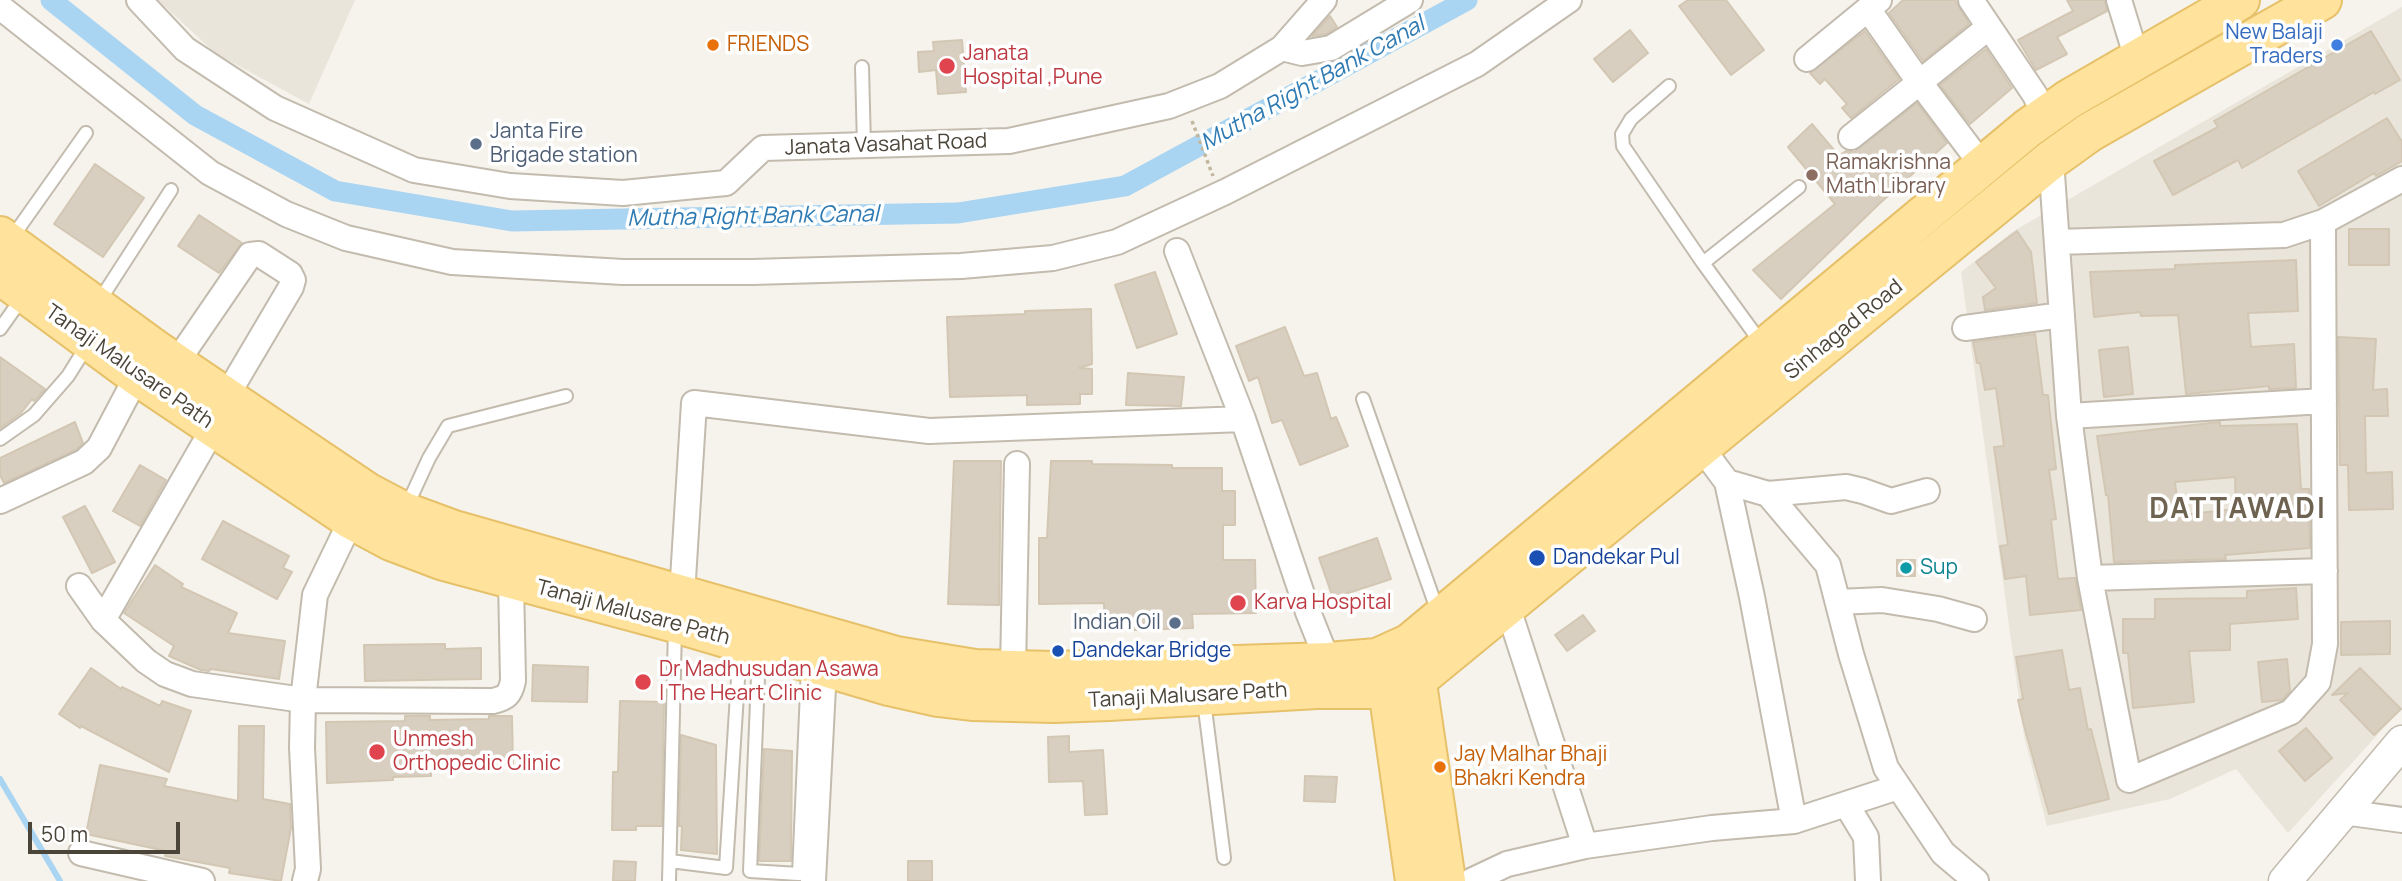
<!DOCTYPE html>
<style>
body{margin:0}
#map{position:relative;width:2402px;height:881px;overflow:hidden;background:#f6f3ec;font-family:Manrope,sans-serif}
canvas{display:block}
.scale{position:absolute;left:28px;top:822px;width:152px;height:32px;box-sizing:border-box;border:4px solid #4b4439;border-top:0;padding-left:9px;font-size:21px;line-height:24px;white-space:nowrap;color:#4b4439;-webkit-text-stroke:5px #fff;paint-order:stroke}
</style>
<div id="map">
<canvas width="2402" height="881"></canvas>
<div class="scale">50 m</div>
</div>
<script>
const c = document.querySelector('canvas').getContext('2d');
c.lineJoin = 'round';
function paint(path, color) {
  c.fillStyle = color;
  c.fill(path, 'evenodd');
}
function strokePath(path, color, width, dash) {
  c.strokeStyle = color;
  c.lineWidth = width;
  c.lineCap = dash ? 'butt' : 'round';
  c.setLineDash(dash || []);
  c.stroke(path);
}
function write(font, color, halo, rows, align = 'center') {
  c.font = font + ' Manrope,sans-serif';
  c.lineWidth = 7;
  c.setLineDash([]);
  c.textBaseline = 'middle';
  c.strokeStyle = halo;
  c.fillStyle = color;
  for (const [text, x, y, turn = 0] of rows) {
    c.save();
    c.translate(x, y);
    c.rotate((+turn || 0) * Math.PI / 180);
    c.textAlign = isNaN(turn) ? turn : align;
    if (halo) c.strokeText(text, 0, 0);
    c.fillText(text, 0, 0);
    c.restore();
  }
}
paint(new Path2D(`
 M158 0H355L309 104 215 53Z
 M2402 7V708L2288 833 2236 769 2170 799 2047 826 2024 736 1961 272 2012 232Z`), '#eae5da');
strokePath(new Path2D(`
 M0 779 60 881`), '#a9d4f2', 6);
strokePath(new Path2D(`
 M51 0 195 115 335 191 512 221 958 213 1125 186 1467 0`), '#a9d4f2', 21);
const building = new Path2D(`
 M1688 0H1726L1764 50 1731 75 1679 6Z
 M1903 0H1955L1969 24 1923 61 1889 13Z
 M2067 0H2105L2107 11 2057 37 2067 54 2036 70 2018 40 2073 11Z
 M1330 16 1337 27 1326 34 1312 36Z
 M1630 30 1648 53 1613 82 1594 59Z
 M1865 31 1899 79 1851 118 1842 108 1847 104 1825 79 1820 84 1810 73Z
 M2371 31 2400 80 2375 94 2374 92 2242 168 2238 160 2173 195 2154 161 2218 127 2214 121Z
 M962 40 966 92 938 94 936 70 919 72 918 52 934 51 933 42Z
 M1986 49 2012 88 1970 124 1940 85Z
 M1917 103 1947 143 1879 204 1781 299 1753 270 1835 204 1788 147 1812 124 1839 156 1846 151 1854 152Z
 M2387 118 2402 142V161L2376 176 2374 173 2319 206 2298 171Z
 M95 164 144 198 103 257 54 224Z
 M199 215 242 243 219 273 178 246Z
 M2349 229H2389V265H2349Z
 M2017 231 2031 252 2037 303 1985 310 1983 297 1996 288 1976 262Z
 M2296 260 2298 311 2248 313 2251 347 2294 344 2296 388 2269 389V386L2186 394 2178 315 2141 316 2140 312 2094 317 2090 272 2175 269V265Z
 M1155 272 1177 334 1137 348 1115 285Z
 M1091 309 1092 364 1079 368 1092 369V394H1080V404L1027 405V395L950 397 947 317 1025 314V311Z
 M1285 327 1304 376 1317 373 1331 419 1336 417 1348 446 1300 465 1282 420 1272 423 1258 377 1249 381 1236 346Z
 M2035 334 2043 395H2048L2056 469 2049 470 2056 519 2051 520 2058 579 2075 578 2081 610 2030 615 2026 576 2005 579 2000 546 2008 545 1994 447 2004 446 1996 388 1985 390 1980 363H1977L1973 342Z
 M2338 337 2376 339 2373 390 2387 389 2388 416H2365L2366 473 2392 472 2393 509 2349 510 2348 465H2340Z
 M2128 347 2133 394 2104 397 2099 350Z
 M0 357 45 389 34 401 32 399 21 413 0 428Z
 M1128 373 1184 377 1181 406 1126 405Z
 M75 422 83 443 76 450 4 483 0 475V458Z
 M2220 422V426L2297 424 2301 489H2309L2310 548 2225 555 2226 559 2114 562 2108 495H2106L2097 436ZM2235 477 2236 509 2179 515 2175 482Z
 M954 461H1001L999 605 948 604Z
 M1051 461H1092V464L1172 465V468H1222V491H1235V525H1223V560H1255L1256 613 1192 614 1193 628 1105 631 1104 603 1039 604V538H1047Z
 M140 465 166 480 140 526 113 511Z
 M85 506 115 562 92 573 63 517Z
 M223 521 289 556 283 568 292 572 277 599 202 559Z
 M1377 538 1391 579 1333 598 1319 558Z
 M1897 560H1915V576H1897Z
 M155 565 183 584 181 587 237 613 228 633 285 641 279 679 211 669 209 671 201 670 169 656 174 646 124 613Z
 M2296 588 2298 619 2230 624V650L2189 651 2194 702 2133 708 2128 653H2123V619H2155V599L2247 598V591Z
 M1583 615 1595 631 1567 651 1555 635Z
 M2390 621V654L2341 655V622Z
 M445 644V649L481 648V679L365 681 364 645Z
 M2062 650 2069 690 2080 688 2088 730 2091 729 2109 799 2049 814 2024 726 2018 700 2023 699 2016 657Z
 M2287 659 2290 691 2282 700 2262 702 2258 662Z
 M533 665 588 667 587 702 532 701Z
 M91 668 121 689 122 687 160 706 162 701 191 711 169 772 81 726 80 728 59 714Z
 M2360 668 2401 709 2374 735 2340 700 2348 693 2332 695Z
 M620 701 664 702 662 826H636V830H612L613 772H618Z
 M405 716H430V720L489 719V716H512L513 766 431 768V776L393 777V780L327 783 326 722 405 721Z
 M239 726H264L263 799 290 804 291 828 281 881 229 873 230 868 165 856 166 851 86 834 100 765 167 779 164 786 238 801Z
 M2306 728 2332 758 2305 781 2279 751Z
 M681 735 716 745 717 854 681 850 682 826H679Z
 M1069 736V752L1103 750 1107 814 1085 815 1083 781 1049 782 1048 737Z
 M764 749 792 751 791 861H759Z
 M1305 776 1337 777 1335 802 1304 801Z
 M614 861 636 862 635 881H613Z
 M908 861H932V881H908Z`);
paint(building, '#d8cfc1');
strokePath(building, '#d3c7b4', 2);
const service = new Path2D(`
 M862 67 864 146
 M1669 86 1631 119 1622 134 1623 146 1703 263 1762 344
 M11 239 86 133
 M1703 263 1799 187
 M98 303 171 190
 M0 329 22 298
 M1363 399 1439 615
 M0 439 34 415 68 376 88 344
 M406 508 429 458 448 426 566 396
 M759 653 750 871 799 874 808 668
 M1204 701 1224 858
 M670 861 726 868 740 647
 M669 881 675 627`);
const minor = new Path2D(`
 M139 0 185 49 275 108 414 170 510 186 623 193 726 183 763 148 1009 141 1169 106 1220 86 1282 48 1324 0
 M1971 0 2035 95 2045 116
 M2119 0 2137 59
 M0 7 210 173 286 214 346 238 452 262 623 272H752L961 266 1053 258 1117 242 1225 192 1477 64 1569 0
 M1868 9 1915 76 1982 165
 M1282 48 1302 53 1331 48 1410 0
 M1807 59 1879 0
 M1851 137 1989 27
 M2051 160 2069 416 2090 578 2129 780 2291 712 2318 682 2325 644 2323 222
 M2057 242 2284 235 2323 222 2402 179
 M1177 251 1243 419 1308 612 1328 662
 M1965 328 2062 315
 M176 363 250 255 259 254 290 274 293 280 291 287 226 397
 M2069 416 2324 401
 M1701 447 1727 482 1752 597 1794 821
 M1727 482 1768 494 1828 565 1851 654 1886 768 1943 853 1976 881
 M1768 494 1846 487 1863 491 1891 501 1927 491
 M0 501 84 462 99 448 137 376
 M2090 578 2325 571
 M79 586 103 620 146 661 165 674 192 684 303 700 493 701C506 698 510 695 513 681L511 580
 M682 595 694 403 929 431 1243 419
 M1838 602 1882 600 1938 609 1974 619
 M1507 605 1585 846
 M103 620 214 427
 M1013 670 1017 464
 M1846 804 1866 837 1868 881
 M2343 812 2402 820
 M81 853 202 881
 M305 881 308 869 302 748 303 700 315 595 357 508
 M813 881 824 668
 M1471 881 1507 864 1585 846 1712 828 1794 821 1898 787`);
const tertiary = new Path2D(`
 M2285 881 2402 742`);
const primary = new Path2D(`
 M0 236 156 350 367 492 405 512 454 530 896 656 975 669 1054 671 1328 662 1377 658 1410 643 2028 128 2069 99 2240 0
 M0 275 137 376 350 519 391 541 444 561 675 623 889 686 938 697 972 701 1054 703 1109 701 1317 689H1388L1418 679 2051 160 2090 132 2322 0
 M1413 656 1446 881
 M1380 666 1388 689 1415 881`);
strokePath(service, '#c2bbae', 16);
strokePath(minor, '#c2bbae', 28);
strokePath(tertiary, '#c2bbae', 35);
strokePath(primary, '#e6c16a', 42);
strokePath(new Path2D(`
 M1192 121 1213 176`), '#c4b79f', 3.5, [3.5, 3.5]);
strokePath(service, '#fff', 12);
strokePath(minor, '#fff', 24);
strokePath(tertiary, '#fff', 32);
strokePath(primary, '#ffe39c', 38);
for (const [x, y, r, color] of [
 [713,45,7,"#e8710a"],
 [2337,45,7,"#3f7fe0"],
 [947,66,9,"#e0444e"],
 [476,144,7,"#5c6f8a"],
 [1812,175,7,"#8d6e63"],
 [1537,558,9,"#1a4fb4"],
 [1906,568,7,"#0f9aa8"],
 [1238,603,9,"#e0444e"],
 [1175,623,7,"#5c6f8a"],
 [1058,651,7,"#1a4fb4"],
 [643,682,9,"#e0444e"],
 [377,752,9,"#e0444e"],
 [1440,767,7,"#e8710a"]
]) {
  const dot = new Path2D();
  dot.arc(x, y, r, 0, 2 * Math.PI);
  c.fillStyle = color;
  c.fill(dot);
  strokePath(dot, '#fff', 2.5);
}
write('21px', '#366cbe', '#fff', [
 ["New Balaji",2323,33],
 ["Traders",2323,57]
], 'right');
write('21px', '#c56008', '#fff', [
 ["FRIENDS",727,45],
 ["Jay Malhar Bhaji",1454,755],
 ["Bhakri Kendra",1454,779]
], 'left');
write('21px', '#be3a42', '#fff', [
 ["Janata",963,54],
 ["Hospital ,Pune",963,78],
 ["Karva Hospital",1254,603],
 ["Dr Madhusudan Asawa",659,670],
 ["| The Heart Clinic",659,694],
 ["Unmesh",393,740],
 ["Orthopedic Clinic",393,764]
], 'left');
write('21px', '#4e5e75', '#fff', [
 ["Janta Fire",490,132],
 ["Brigade station",490,156],
 ["Indian Oil",1161,623,"right"]
], 'left');
write('21px', '#4b4439', '#fff', [
 ["Janata Vasahat Road",886,145,-2],
 ["Sinhagad Road",1844,330,-39],
 ["Tanaji Malusare Path",129,367,35],
 ["Tanaji Malusare Path",633,613,15],
 ["Tanaji Malusare Path",1188,696,-3]
]);
write('21px', '#785e54', '#fff', [
 ["Ramakrishna",1826,163],
 ["Math Library",1826,187]
], 'left');
write('21px', '#164399', '#fff', [
 ["Dandekar Pul",1553,558],
 ["Dandekar Bridge",1072,651]
], 'left');
write('21px', '#0d838f', '#fff', [
 ["Sup",1920,568]
], 'left');
write('italic 23px', '#2e7ab2', '#fff', [
 ["Mutha Right Bank Canal",1313,84,-29],
 ["Mutha Right Bank Canal",753,217,-1]
]);
c.letterSpacing = '2px';
write('bold 28px', '#6e6250', '#fff', [
 ["DATTAWADI",2238,510]
]);
c.letterSpacing = '0px';
</script>
